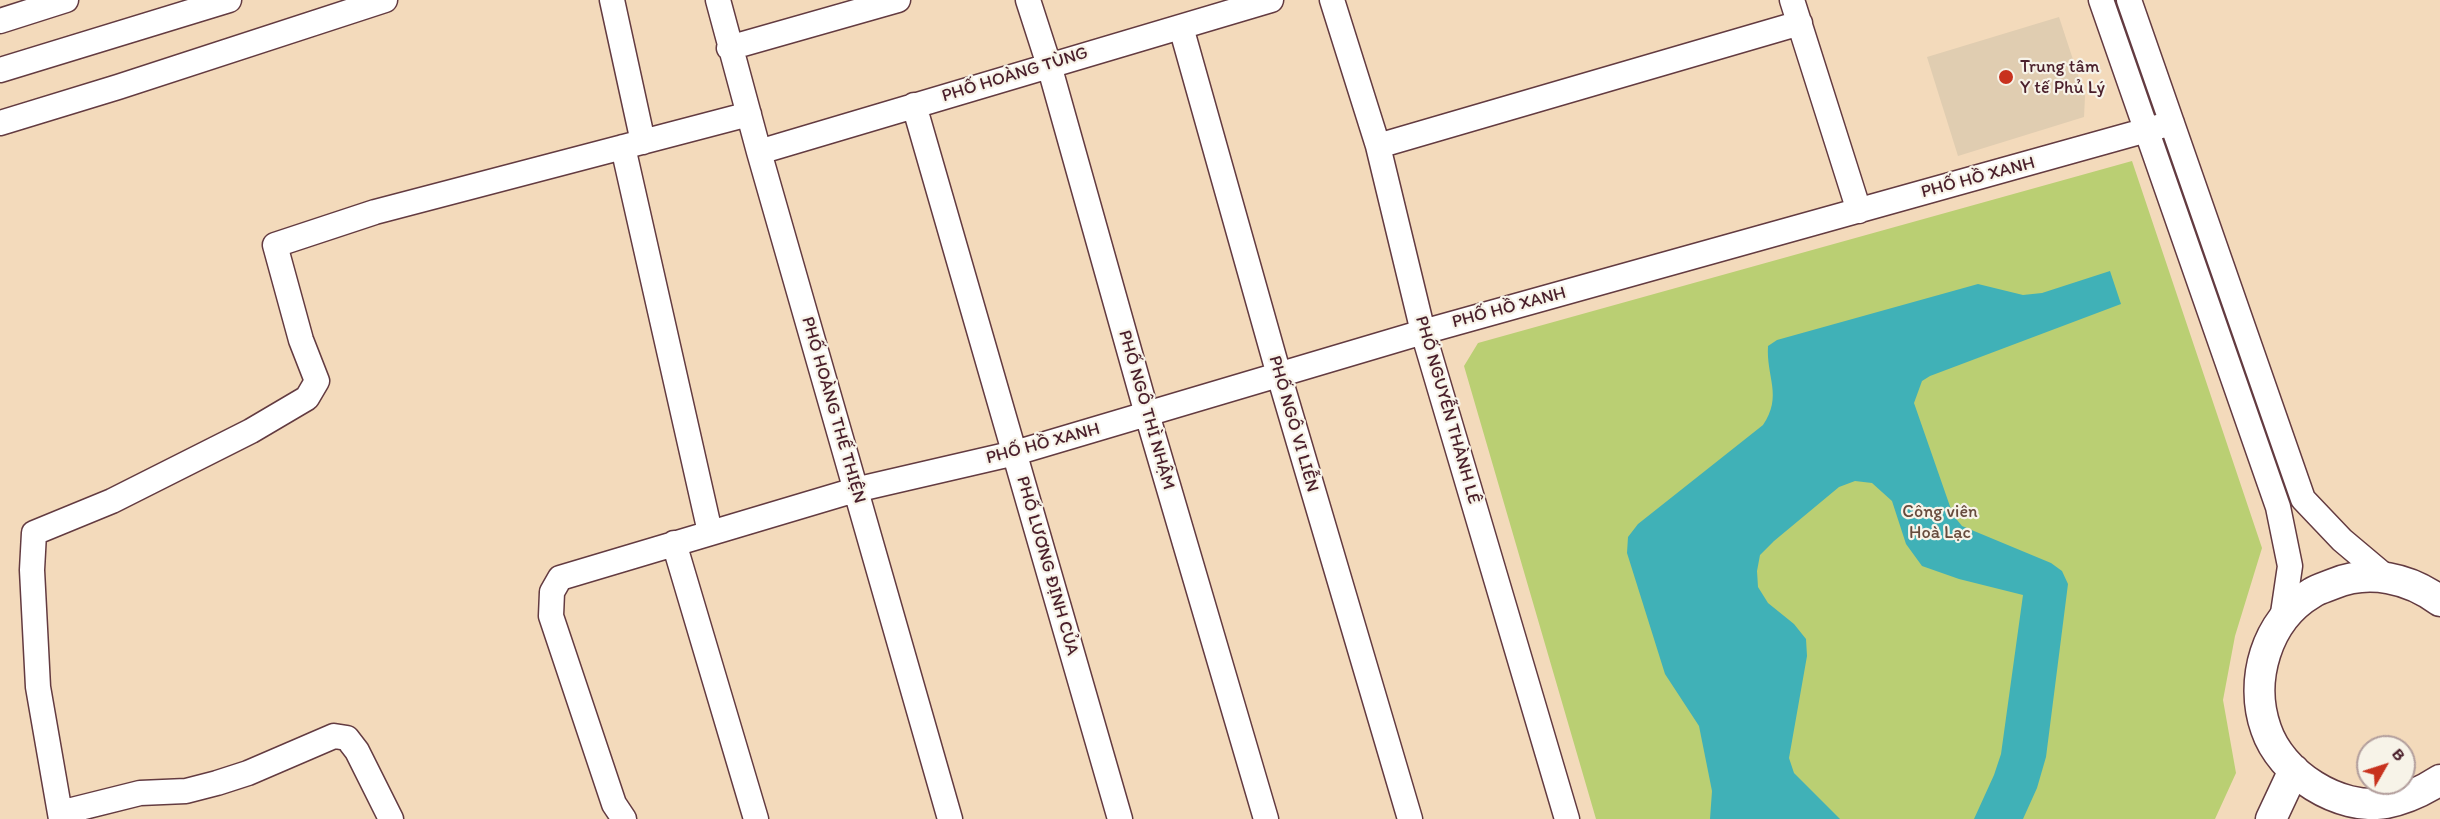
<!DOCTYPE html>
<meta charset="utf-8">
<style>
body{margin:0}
#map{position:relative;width:2440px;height:819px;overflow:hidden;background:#f3dabb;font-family:Itim,sans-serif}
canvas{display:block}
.north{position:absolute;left:2356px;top:735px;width:60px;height:60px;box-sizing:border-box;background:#f7f3e8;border:2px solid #b29e9c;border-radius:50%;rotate:51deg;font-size:16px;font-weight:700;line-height:24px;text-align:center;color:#4a1f2b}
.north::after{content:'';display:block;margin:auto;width:21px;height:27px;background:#c8321e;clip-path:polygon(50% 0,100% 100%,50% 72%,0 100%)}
</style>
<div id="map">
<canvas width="2440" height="819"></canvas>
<div class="north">B</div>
</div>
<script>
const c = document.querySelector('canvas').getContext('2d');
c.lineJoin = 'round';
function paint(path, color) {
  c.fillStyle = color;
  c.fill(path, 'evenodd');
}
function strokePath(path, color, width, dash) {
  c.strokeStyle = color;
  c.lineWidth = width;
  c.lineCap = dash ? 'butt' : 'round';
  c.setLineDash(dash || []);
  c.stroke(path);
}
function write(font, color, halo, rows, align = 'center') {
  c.font = font + ' Itim,sans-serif';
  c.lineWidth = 4.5;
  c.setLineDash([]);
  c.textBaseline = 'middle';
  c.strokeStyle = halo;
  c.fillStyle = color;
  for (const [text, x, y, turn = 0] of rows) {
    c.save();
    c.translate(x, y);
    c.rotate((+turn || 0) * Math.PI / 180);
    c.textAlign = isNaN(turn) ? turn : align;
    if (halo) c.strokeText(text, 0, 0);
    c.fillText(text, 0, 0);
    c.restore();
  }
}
paint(new Path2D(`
 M2059 17 2085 96 2084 117 1958 156 1927 57Z`), '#e0cdb1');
paint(new Path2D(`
 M2132 161 2262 548 2235 636 2223 700 2236 773 2215 819H1596L1464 366 1478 343Z`), '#bacf73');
paint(new Path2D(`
 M2110 271 2121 304 1930 376 1922 381 1914 403 1953 515 1962 526 2051 563 2062 571 2068 584 2046 757 2037 788 2023 819H1974L1994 775 2001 754 2023 595 1959 579 1922 566 1906 544 1892 501 1872 483 1855 481 1839 487 1774 541 1760 555 1757 571 1758 587 1768 603 1794 624 1806 639 1807 656 1789 758 1794 773 1840 819H1710L1712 791 1699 726 1665 674 1627 553 1628 537 1638 524 1763 425C1783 396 1766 377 1768 346L1777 340 1978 284 2023 295 2042 293Z`), '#40b1b7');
const minor = new Path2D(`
 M612 0 643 142
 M718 0 759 152 950 819
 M1028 0 1049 65 1147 414 1266 819
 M1332 0 1378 146 1423 332 1567 819
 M1792 0 1859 211
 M2101 0 2278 507 2290 566 2282 620
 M2129 0 2303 499 2342 540 2386 577
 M0 21 66 0
 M1181 27 1279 375 1410 819
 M729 48 898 0
 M0 70 229 0
 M914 105 1120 819
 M0 123 118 87 385 0
 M1378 146 1800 23
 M623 147 710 532
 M759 152 1271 0
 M674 543 756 819
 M60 813 140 793 186 791 217 783 248 773 334 736 347 738 357 751 391 819
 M61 819 38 687 32 570 34 533 112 501 251 431 307 398 317 381 301 340 275 245 375 212 749 114
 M624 819 614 804 551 616 552 592 560 578 855 490 1015 453 1423 332 2172 123`);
const major = new Path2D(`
 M2440 601C2409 578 2369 569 2333 584 2326 587 2318 589 2312 593 2266 620 2249 681 2266 729 2281 774 2339 811 2386 803 2407 799 2423 791 2440 780
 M2271 819 2294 770`);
strokePath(minor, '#633b41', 27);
strokePath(major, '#633b41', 33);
strokePath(minor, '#fff', 24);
strokePath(major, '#fff', 30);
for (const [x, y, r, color] of [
 [2006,77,8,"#c8321e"]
]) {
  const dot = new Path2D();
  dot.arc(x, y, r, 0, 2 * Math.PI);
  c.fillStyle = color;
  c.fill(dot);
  strokePath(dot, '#f7f3e8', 2);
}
write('18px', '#4a1f2b', '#f7f3e8', [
 ["Trung tâm",2020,67],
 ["Y tế Phủ Lý",2020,88]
], 'left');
write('18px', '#4a1f2b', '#f7f3e8', [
 ["PHỐ HOÀNG TÙNG",1015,75,-17],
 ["PHỐ HỒ XANH",1978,178,-15],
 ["PHỐ HỒ XANH",1509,308,-15],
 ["PHỐ HOÀNG THẾ THIỆN",833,410,74],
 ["PHỐ NGÔ THÌ NHẬM",1146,410,74],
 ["PHỐ NGUYỄN THÀNH LÊ",1447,410,74],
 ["PHỐ NGÔ VI LIỄN",1293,424,74],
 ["PHỐ HỒ XANH",1043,444,-15],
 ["PHỐ LƯƠNG ĐỊNH CỦA",1047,566,74]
]);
write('18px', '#664b3d', '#f7f3e8', [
 ["Công viên",1940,512],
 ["Hoà Lạc",1940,533]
]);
</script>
